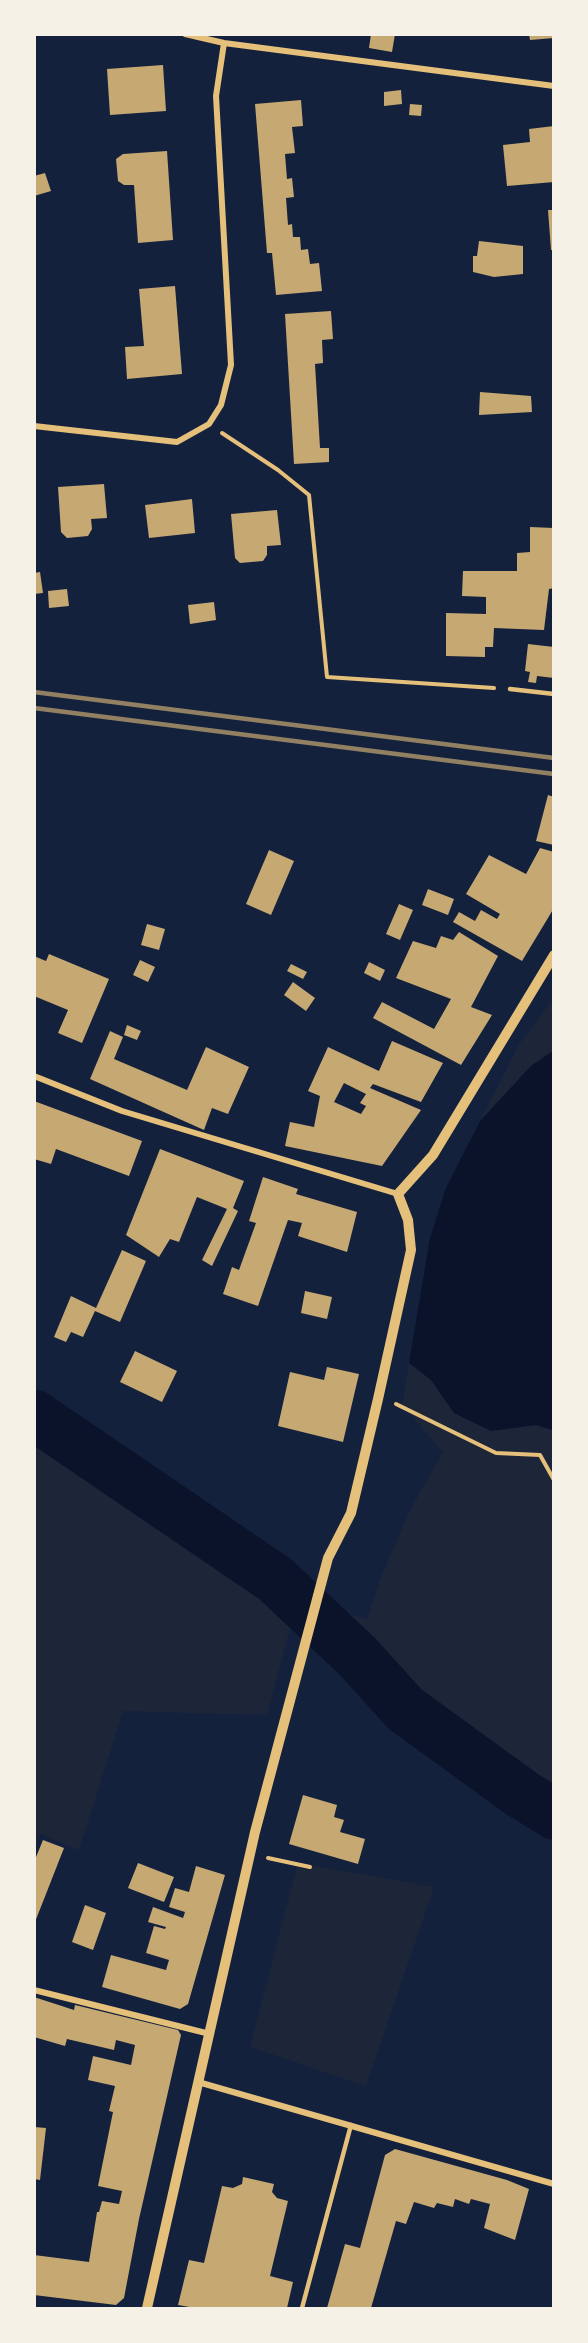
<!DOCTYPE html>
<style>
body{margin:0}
#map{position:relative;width:588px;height:2343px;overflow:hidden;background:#14213d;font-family:Commissioner,sans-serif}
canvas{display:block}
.frame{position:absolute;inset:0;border:36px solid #f6f1e7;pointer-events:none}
</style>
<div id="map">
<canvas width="588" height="2343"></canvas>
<div class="frame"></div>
</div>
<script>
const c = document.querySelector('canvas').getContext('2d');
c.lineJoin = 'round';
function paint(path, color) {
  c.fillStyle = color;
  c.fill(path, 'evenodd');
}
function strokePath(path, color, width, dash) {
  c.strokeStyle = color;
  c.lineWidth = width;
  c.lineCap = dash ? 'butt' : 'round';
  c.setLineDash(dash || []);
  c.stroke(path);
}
paint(new Path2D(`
 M553 999V1051L531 1066 480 1121 518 1046Z
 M409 1363 431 1380 454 1413 491 1431 536 1425 553 1430V1814L522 1794 405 1709 335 1636 337 1609 367 1620 382 1575 410 1510 443 1452 402 1405Z
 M35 1416 295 1609 267 1715 123 1711 79 1850 41 1834 35 1847Z
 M298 1863 434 1887 366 2086 250 2047Z`), '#1d2539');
paint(new Path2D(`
 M553 1051V1430L536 1425 491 1431 454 1413 431 1380 409 1363 430 1238 446 1188 480 1121 531 1066Z`), '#0b132b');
strokePath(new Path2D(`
 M34 1415 275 1579 357 1656 405 1709 522 1794 554 1814`), '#0b132b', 51);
paint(new Path2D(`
 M371 34H395L392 52 369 48Z
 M529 34H554V38L530 40Z
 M163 65 166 111 110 115 107 69Z
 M401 90 402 104 384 106V92Z
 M301 100 303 126 292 127 295 153 285 154 287 179 292 178 294 197 286 198 288 225 292 224 293 237H300L301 250 308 249 310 264 319 263 322 291 276 295 272 253H267L255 104Z
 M410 104 422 105 421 116 409 115Z
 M554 126V182L507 186 503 145 530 142 529 129Z
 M167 151 173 240 138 243 134 185H124L118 181 116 159 123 154Z
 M45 173 51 191 34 196V176Z
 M548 210H554V250H551Z
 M479 241 523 246V274L494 277 473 272V256H477Z
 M175 286 182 374 127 379 125 347 144 346 139 289Z
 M331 311 333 339 322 340 323 363 315 364 320 448H329V462L294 464 285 314Z
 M480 392 531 396 532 412 479 415Z
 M104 484 107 518 91 519 92 529 88 536 67 538 61 532 58 487Z
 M192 499 195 533 149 538 145 505Z
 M277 510 281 545 267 546V555L263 561 240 563 235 558 231 514Z
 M530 527 554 528V588L549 589 544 630 494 628 493 647H485V657L446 656V613L486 614V597L462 596 463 571H517V553L530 552Z
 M40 572 43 593 34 594V573Z
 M67 589 69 606 49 608 48 591Z
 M214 602 216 620 190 624 188 605Z
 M528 644 554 647V678L537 676 536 683 528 682 530 672 525 671Z
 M548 795 554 797V845L536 841Z
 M540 848 554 852V908L522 961 453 922 459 912 475 921 481 910 497 919 500 914 466 894 489 855 526 874Z
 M269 850 294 861 271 915 246 904Z
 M428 889 454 899 448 915 422 905Z
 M399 904 413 910 400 940 386 934Z
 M147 924 165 929 159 950 141 945Z
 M459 932 498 956 471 1007 492 1015 461 1065 373 1018 382 1002 434 1029 451 999 396 978 413 941 436 948 441 936 453 940Z
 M49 954 109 979 82 1043 58 1033 68 1010 34 996V956L46 961Z
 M140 960 155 967 148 982 133 975Z
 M369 962 385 970 380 981 364 973Z
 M291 964 307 972 303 979 287 971Z
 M293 982 315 998 306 1011 284 995Z
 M127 1025 141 1031 137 1040 124 1035Z
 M110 1031 123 1037 114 1059 187 1090 206 1047 249 1067 228 1114 212 1108 204 1130 90 1079Z
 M392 1041 443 1063 421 1102 373 1084 370 1088 421 1110 382 1166 285 1146 290 1122 314 1127 320 1096 308 1091 328 1047 379 1071ZM344 1083 366 1094 360 1103 366 1106 361 1114 334 1102Z
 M34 1101 142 1141 129 1176 56 1149 51 1164 34 1159Z
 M160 1149 244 1181 233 1208 238 1211 212 1266 202 1260 227 1209 197 1197 179 1242 170 1239 159 1257 126 1235Z
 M263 1177 298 1189 296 1194 357 1212 347 1252 298 1236 302 1223 288 1220 258 1306 223 1294 232 1267 239 1270 256 1223 249 1221Z
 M122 1250 146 1261 120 1322 95 1311 83 1337 71 1332 66 1342 54 1337 71 1296 96 1308Z
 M305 1291 332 1297 327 1319 301 1313Z
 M135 1351 177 1371 162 1402 120 1382Z
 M327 1367 359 1374 343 1442 278 1426 290 1372 324 1380Z
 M303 1795 337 1805 334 1817 344 1820 340 1832 365 1839 358 1864 289 1844Z
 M43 1840 64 1848 35 1922 34 1862Z
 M138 1863 174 1877 164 1902 128 1888Z
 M196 1866 225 1875 188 2004 180 2009 102 1987 111 1955 166 1970 169 1960 146 1953 154 1926 165 1929 166 1927 148 1922 153 1907 183 1918 185 1912 169 1907 175 1888 189 1892Z
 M85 1905 106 1913 93 1950 72 1942Z
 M34 1997 74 2010 75 2005 178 2030 181 2035 139 2219 124 2298 116 2305 34 2295V2255L89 2262 97 2212H99L102 2201 119 2204 122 2191 98 2186 113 2112 109 2111 115 2086 88 2080 93 2056 131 2065 135 2045 116 2040 114 2050 67 2039 65 2046 34 2037Z
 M34 2127 46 2128 40 2180 34 2179Z
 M395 2149 507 2180 529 2189 515 2240 484 2228 490 2204 471 2199 469 2204 455 2199 453 2207 437 2203 434 2208 414 2202 406 2224 396 2221 371 2308H327L345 2244 360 2248 385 2155Z
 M243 2177 274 2184 272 2192 277 2198 288 2201 270 2276 293 2282 287 2308H195L178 2305 189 2260 204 2263 222 2186 233 2188 242 2184Z`), '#c6a872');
strokePath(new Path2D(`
 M222 433 278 470 309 495 327 677 494 688
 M396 1404 496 1453 540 1455 554 1480
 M268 1858 310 1867`), '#e5c07b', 4);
strokePath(new Path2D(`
 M510 689 554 694
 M302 2308 351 2125`), '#e5c07b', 4.5);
strokePath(new Path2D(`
 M185 34 224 43 554 86
 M34 426 177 442 209 424 221 405 231 365 216 96 224 43
 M34 1076 122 1111 398 1194
 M34 1990 210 2034
 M198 2082 554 2184`), '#e5c07b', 6);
strokePath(new Path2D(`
 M147 2308 255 1832 328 1558 351 1513 378 1399 411 1250 408 1220 398 1194 433 1155 554 955`), '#e5c07b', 10);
strokePath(new Path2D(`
 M34 692 554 758
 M34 708 554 774`), '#918062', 4.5);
</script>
